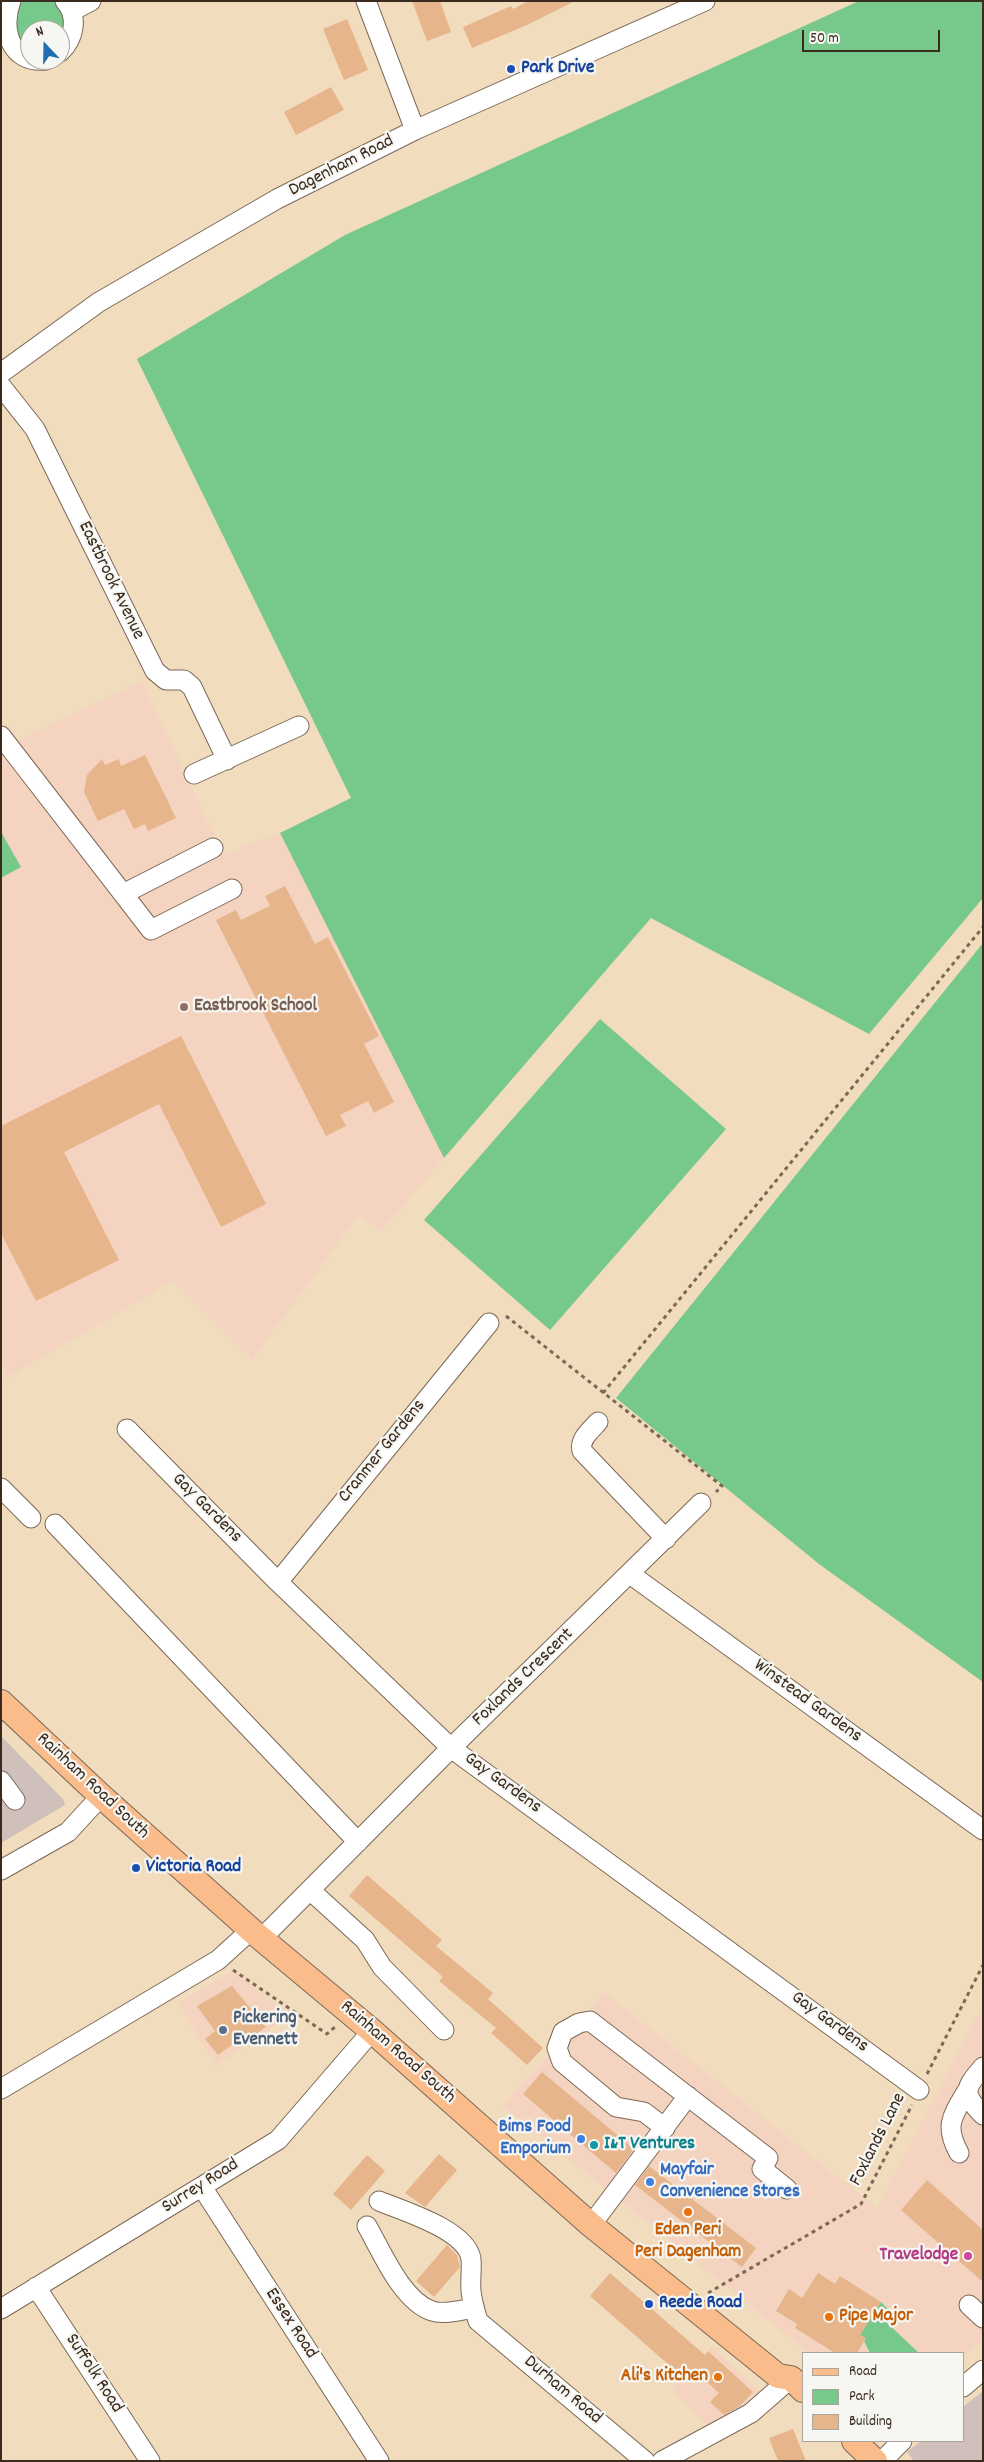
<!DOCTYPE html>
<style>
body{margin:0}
#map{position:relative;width:984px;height:2462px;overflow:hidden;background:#f1dcbd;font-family:Dekko,sans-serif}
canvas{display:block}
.frame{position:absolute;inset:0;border:2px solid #3b2a1e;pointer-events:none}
.legend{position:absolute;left:802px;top:2352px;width:162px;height:90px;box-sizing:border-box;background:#f6f6f2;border:1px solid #aba49d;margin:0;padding:6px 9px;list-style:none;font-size:15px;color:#3b2a1e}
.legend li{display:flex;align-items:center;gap:10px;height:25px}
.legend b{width:25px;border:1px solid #aba49d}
.north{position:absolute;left:20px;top:20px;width:50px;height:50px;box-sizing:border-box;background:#f6f6f2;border:1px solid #aba49d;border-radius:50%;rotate:339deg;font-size:14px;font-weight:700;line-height:20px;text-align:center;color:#3b2a1e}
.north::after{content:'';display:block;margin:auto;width:18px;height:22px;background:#1f6fb2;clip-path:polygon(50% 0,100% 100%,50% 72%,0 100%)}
.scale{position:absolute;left:802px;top:30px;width:138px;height:22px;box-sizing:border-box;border:2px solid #3b2a1e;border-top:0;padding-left:6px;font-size:15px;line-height:18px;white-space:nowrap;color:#3b2a1e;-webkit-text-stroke:4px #f6f6f2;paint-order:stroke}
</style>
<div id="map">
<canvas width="984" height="2462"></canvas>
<div class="frame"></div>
<ul class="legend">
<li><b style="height:6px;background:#fabc8b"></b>Road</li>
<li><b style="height:14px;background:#76c88b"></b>Park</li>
<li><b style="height:14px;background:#e7b58b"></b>Building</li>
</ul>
<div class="north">N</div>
<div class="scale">50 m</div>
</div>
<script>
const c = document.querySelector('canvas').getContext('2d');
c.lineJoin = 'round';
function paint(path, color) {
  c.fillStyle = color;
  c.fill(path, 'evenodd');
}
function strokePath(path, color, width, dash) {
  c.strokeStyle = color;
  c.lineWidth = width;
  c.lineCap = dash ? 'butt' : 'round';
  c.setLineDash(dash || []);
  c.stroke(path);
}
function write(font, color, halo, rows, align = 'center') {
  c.font = font + ' Dekko,sans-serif';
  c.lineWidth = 4.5;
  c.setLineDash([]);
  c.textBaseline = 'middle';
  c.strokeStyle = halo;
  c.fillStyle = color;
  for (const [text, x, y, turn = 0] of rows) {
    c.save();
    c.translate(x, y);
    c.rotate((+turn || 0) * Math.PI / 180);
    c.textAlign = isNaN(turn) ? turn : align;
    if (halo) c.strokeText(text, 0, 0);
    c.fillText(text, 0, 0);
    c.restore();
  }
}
paint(new Path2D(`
 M142 681 223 855 280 833 444 1158 381 1231 359 1214 252 1360 173 1281 8 1377 1 1365V718L18 740Z
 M233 1971 289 2016 216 2065 178 2003Z
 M605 1993 877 2208 983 2004V2340L963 2355V2353H809L503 2106Z
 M712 2347 762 2395 712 2430 672 2390Z`), '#f4d3c0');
paint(new Path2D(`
 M1 1736 63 1799 65 1805 1 1843Z
 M983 2391V2461H914L907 2452 921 2441H963V2407Z`), '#d0c0bc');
paint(new Path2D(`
 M16 1H60L70 19 60 49V30H30V57L6 18Z
 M859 1H983V898L869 1034 651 918 444 1158 280 833 351 798 137 359 345 235Z
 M1 832 21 867 1 878Z
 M983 943V1682L819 1564 616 1398Z
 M600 1019 726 1129 550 1330 424 1220Z
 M881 2302 891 2312 884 2320 919 2353H870L864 2341 866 2338 860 2335Z`), '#76c88b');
paint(new Path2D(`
 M412 1H440L451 32 427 41Z
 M528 1H575L527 25 472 48 463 27 511 6 513 9Z
 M347 19 368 70 344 80 323 29Z
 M331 87 344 110 296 135 284 112Z
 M145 755 176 818 148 831 145 824 134 829 124 809 98 821 84 792 87 775 102 759 105 765 119 759 121 766Z
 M285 886 315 944 328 937 379 1036 364 1044 394 1102 374 1113 368 1101 340 1115 346 1126 326 1136 216 920 236 910 241 920 270 906 265 896Z
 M181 1036 266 1204 221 1227 159 1104 64 1152 119 1260 36 1301 1 1233V1126Z
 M367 1875 442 1940 436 1946 493 1993 488 1999 543 2048 527 2065 491 2033 496 2028 439 1981 443 1977 349 1896Z
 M232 1986 266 2027 240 2045 237 2041 218 2055 205 2039 215 2031 197 2006Z
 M542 2072 634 2149 616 2173 523 2094Z
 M439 2154 457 2170 425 2207 405 2193Z
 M367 2155 385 2171 351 2210 333 2194Z
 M649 2166 756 2248 742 2267 635 2185Z
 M927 2180 983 2230V2282L901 2210Z
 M447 2245 457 2255 460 2267 434 2297 416 2281Z
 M610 2273 705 2355 708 2351 753 2392 740 2406 724 2415 710 2402 719 2393 705 2380 692 2369 684 2378 590 2296Z
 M818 2273 835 2284 840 2276 881 2302 860 2335 866 2338 857 2353H835L795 2328 797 2324 776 2311 789 2289 802 2298Z
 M793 2429 806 2461H778L769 2438Z`), '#e7b58b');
const minor = new Path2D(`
 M11 1C0 30 11 64 46 60
 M366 1 415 130
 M72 11 91 1
 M60 52C74 39 79 17 65 1
 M1 373 99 302 277 199 415 130 705 1
 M1 386 35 429 155 671 166 680H184L192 687 227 760
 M1 736 151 930 232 889
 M194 774 299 726
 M123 894 213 848
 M598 1422C591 1430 579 1439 582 1451L666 1539
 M127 1429 278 1582 451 1748 919 2090
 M1 1488 31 1518
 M55 1524 358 1842
 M630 1574 983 1830
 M278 1582 489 1323
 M1 1781 15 1800
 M1 1870 68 1832 101 1796
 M311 1891 365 1940 382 1967 444 2030
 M262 1938 451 1748 701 1503
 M983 2067C964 2089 962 2093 983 2115
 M1 2089 218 1960 251 1930
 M665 2128 644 2112 616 2107 562 2062 557 2048 563 2032 579 2023 590 2021 768 2158 762 2169 787 2189
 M959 2153C944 2126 952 2116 967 2091
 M202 2187 379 2461
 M379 2201C403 2211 467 2230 471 2259 472 2269 470 2280 471 2291 472 2301 475 2311 478 2321L645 2461
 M591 2225 688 2096
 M367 2226C382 2252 402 2301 432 2311 444 2315 462 2310 474 2308
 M36 2287 150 2461
 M969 2305 983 2318
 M1 2309 278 2140 372 2031
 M963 2387 983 2370
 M662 2461 751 2413 791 2378
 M882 2461 902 2441`);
const major = new Path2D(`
 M1 1702 101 1796 251 1930 372 2031 591 2225 778 2376 791 2378 803 2390
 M854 2441 875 2461`);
strokePath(minor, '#7b6856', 21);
strokePath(major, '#7b6856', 26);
strokePath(new Path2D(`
 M506 1316 722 1486 716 1492
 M603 1393 983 927
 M233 1970 327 2034 336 2026
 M927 2074 983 1965
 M708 2293 861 2204 912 2105`), '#7b6856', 3, [4, 4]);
strokePath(minor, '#fff', 19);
strokePath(major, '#fabc8b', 24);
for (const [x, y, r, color] of [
 [511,69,5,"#1a4fb4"],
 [184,1007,5,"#8d6e63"],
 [136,1868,5,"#1a4fb4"],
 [223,2030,5,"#5c6f8a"],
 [581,2139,5,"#3f7fe0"],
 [594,2145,5,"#0f9aa8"],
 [650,2182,5,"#3f7fe0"],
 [688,2212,5,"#e8710a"],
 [968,2256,5,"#d1479c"],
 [649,2304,5,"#1a4fb4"],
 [829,2317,5,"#e8710a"],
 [718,2377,5,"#e8710a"]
]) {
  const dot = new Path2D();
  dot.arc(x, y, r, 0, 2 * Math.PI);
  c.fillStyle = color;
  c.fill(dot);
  strokePath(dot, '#f6f6f2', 2);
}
write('bold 19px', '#164399', '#f6f6f2', [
 ["Park Drive",521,69],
 ["Victoria Road",146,1868],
 ["Reede Road",659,2304]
], 'left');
write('19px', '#3b2a1e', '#f6f6f2', [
 ["Dagenham Road",342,167,-27],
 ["Eastbrook Avenue",110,581,64],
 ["Cranmer Gardens",383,1452,-51],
 ["Gay Gardens",206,1509,45],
 ["Foxlands Crescent",524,1678,-44],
 ["Winstead Gardens",807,1702,36],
 ["Gay Gardens",502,1784,36],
 ["Rainham Road South",92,1787,43],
 ["Gay Gardens",829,2023,36],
 ["Rainham Road South",397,2053,41],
 ["Foxlands Lane",879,2140,-63],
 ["Surrey Road",201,2187,-32],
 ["Essex Road",290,2324,57],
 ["Suffolk Road",93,2374,57],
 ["Durham Road",562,2391,40]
]);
write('bold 19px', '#785e54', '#f6f6f2', [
 ["Eastbrook School",194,1007]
], 'left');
write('bold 19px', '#4e5e75', '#f6f6f2', [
 ["Pickering",233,2019],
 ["Evennett",233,2041]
], 'left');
write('bold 19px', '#366cbe', '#f6f6f2', [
 ["Bims Food",571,2128],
 ["Emporium",571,2150],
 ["Mayfair",660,2171,"left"],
 ["Convenience Stores",660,2193,"left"]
], 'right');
write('bold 19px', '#0d838f', '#f6f6f2', [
 ["I&T Ventures",604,2145]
], 'left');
write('bold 19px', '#c56008', '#f6f6f2', [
 ["Eden Peri",688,2231],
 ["Peri Dagenham",688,2253],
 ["Pipe Major",839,2317,"left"],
 ["Ali's Kitchen",708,2377,"right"]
]);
write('bold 19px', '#b23c85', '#f6f6f2', [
 ["Travelodge",958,2256]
], 'right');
</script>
